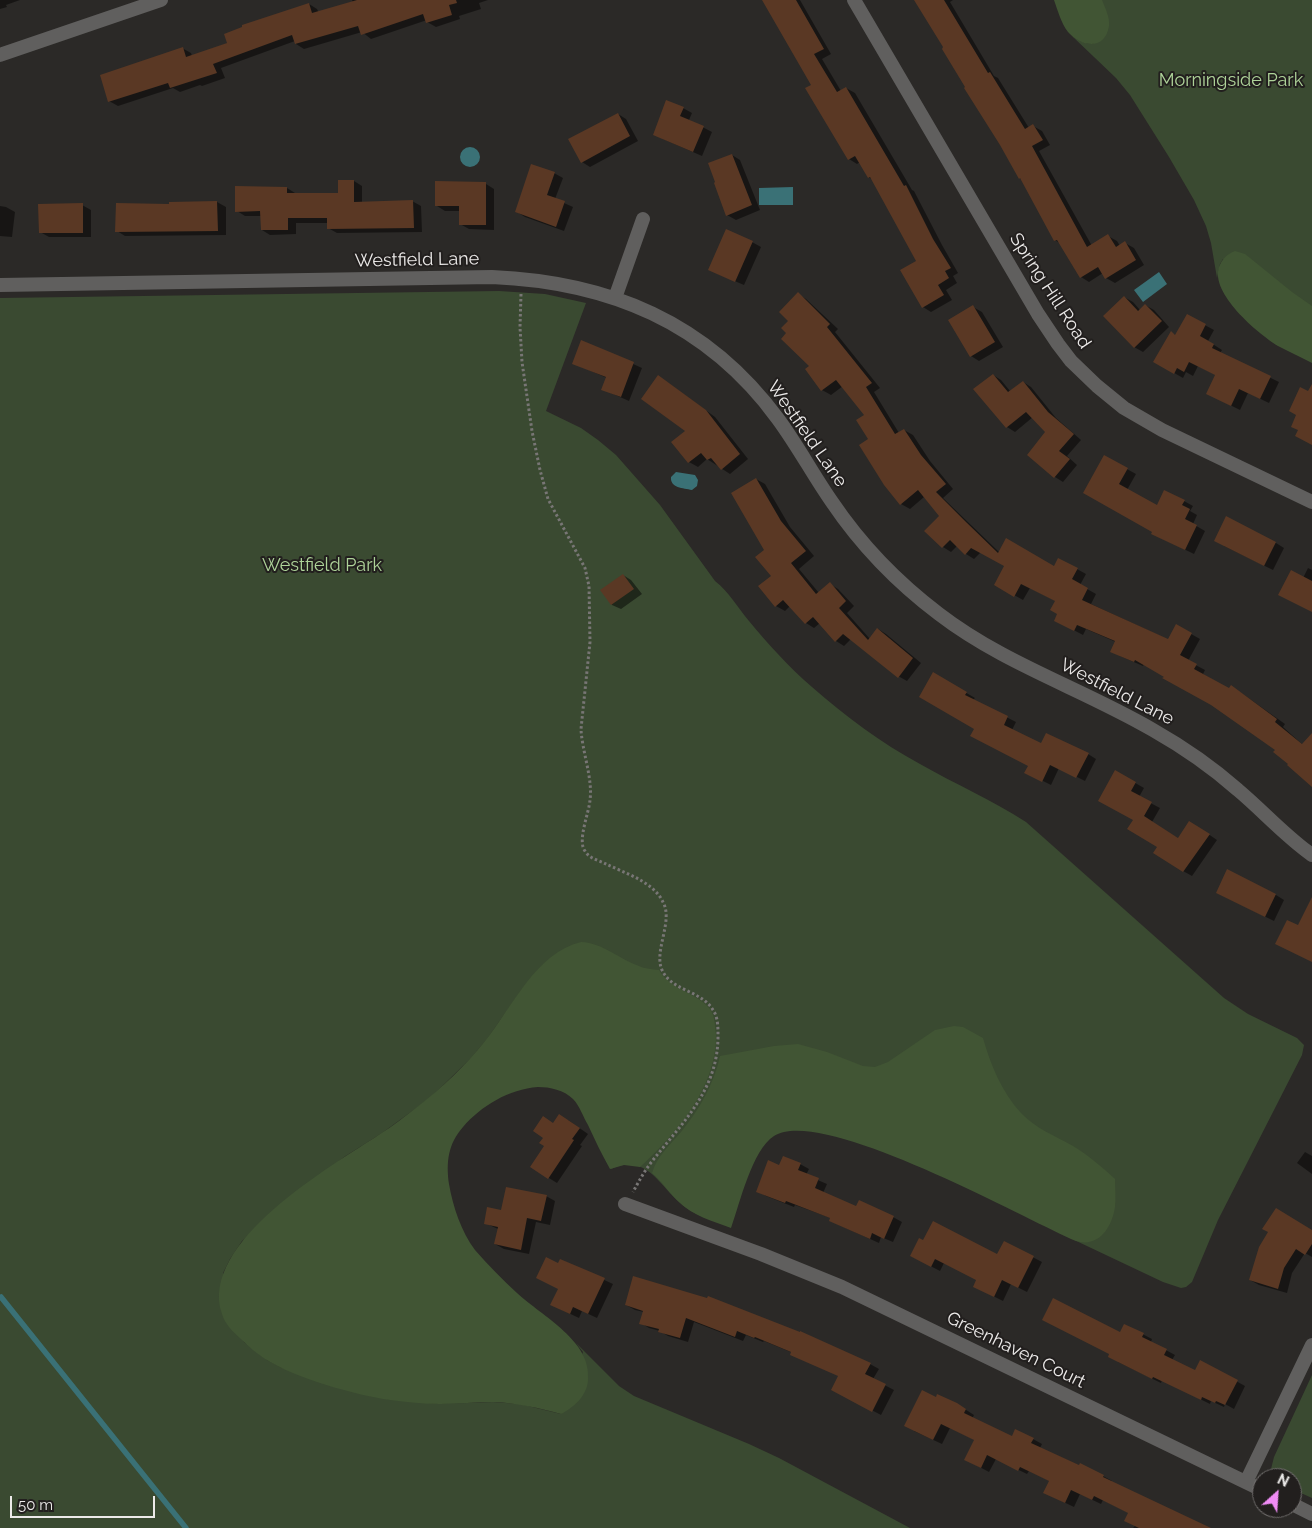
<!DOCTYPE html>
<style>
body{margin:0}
#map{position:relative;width:1312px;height:1528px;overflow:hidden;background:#2b2927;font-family:Raleway,sans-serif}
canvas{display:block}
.north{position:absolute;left:1252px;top:1468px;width:50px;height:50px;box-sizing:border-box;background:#221f1e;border:1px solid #73706f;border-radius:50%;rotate:26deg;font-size:14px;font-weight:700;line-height:20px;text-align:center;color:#eceae9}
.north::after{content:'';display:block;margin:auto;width:18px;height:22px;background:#f08bf5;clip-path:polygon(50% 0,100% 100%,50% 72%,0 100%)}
.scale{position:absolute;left:10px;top:1496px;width:145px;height:22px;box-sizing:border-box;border:2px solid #eceae9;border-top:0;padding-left:6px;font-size:15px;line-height:18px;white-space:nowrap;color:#eceae9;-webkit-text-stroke:4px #221f1e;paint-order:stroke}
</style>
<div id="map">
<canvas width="1312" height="1528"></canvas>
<div class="north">N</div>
<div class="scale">50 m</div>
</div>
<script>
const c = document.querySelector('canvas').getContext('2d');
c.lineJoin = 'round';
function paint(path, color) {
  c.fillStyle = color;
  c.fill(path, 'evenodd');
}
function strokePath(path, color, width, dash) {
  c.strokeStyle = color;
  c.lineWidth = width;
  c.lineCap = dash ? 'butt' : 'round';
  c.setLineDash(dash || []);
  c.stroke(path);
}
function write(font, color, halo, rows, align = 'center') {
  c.font = font + ' Raleway,sans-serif';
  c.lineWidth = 4;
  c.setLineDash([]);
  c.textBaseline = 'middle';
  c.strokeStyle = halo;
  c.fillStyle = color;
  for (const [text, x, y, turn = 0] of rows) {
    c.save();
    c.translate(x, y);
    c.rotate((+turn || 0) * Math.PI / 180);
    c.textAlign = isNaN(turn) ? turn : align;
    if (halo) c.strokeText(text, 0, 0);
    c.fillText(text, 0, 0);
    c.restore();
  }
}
paint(new Path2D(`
 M1087 0H1312V344L1223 259 1220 264 1217 278 1211 243 1206 226 1194 200 1169 157 1130 95 1116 78 1072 36C1082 43 1093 48 1103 38Z
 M499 291 545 294 586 303 546 411 581 428 598 440 616 455 660 505 715 581C729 592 738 608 749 621 769 645 789 667 812 687 845 716 881 743 920 764 955 784 992 800 1026 822L1224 998 1248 1014 1297 1038 1304 1045 1302 1055 1218 1220 1192 1282 1186 1287 1181 1288 1163 1282 1070 1238 1076 1241 773 1091 713 1221C701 1216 688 1211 679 1202 658 1183 645 1153 611 1169L522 989 487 1039 471 1058 430 1098 382 1133 344 1157 242 1241 230 1259 223 1273 244 1342 267 1360 280 1367 332 1386 387 1399 438 1404 493 1402 520 1404 561 1414 583 1352 576 1343 619 1386 634 1396 749 1444 779 1458 910 1528H0V298Z
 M1312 1375V1498L1292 1489V1478H1275L1271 1469 1274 1457Z`), '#3a4a31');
paint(new Path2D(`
 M1054 0H1102C1105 8 1110 17 1109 26 1105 51 1081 47 1068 32 1061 23 1058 11 1054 0Z
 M1235 251 1245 254 1250 258 1292 292 1312 306V363C1301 357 1289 352 1278 346 1257 333 1210 293 1219 267 1222 259 1227 254 1235 251Z
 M581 942C603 943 619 959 639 966 645 969 652 969 659 970 670 990 696 992 710 1009 715 1016 715 1026 716 1035 717 1087 676 1134 640 1167L624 1165 610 1169C602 1155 595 1140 588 1125 583 1117 580 1106 573 1099 564 1090 550 1087 538 1087 509 1089 481 1106 463 1127 448 1144 446 1162 449 1184 453 1207 461 1231 475 1250 488 1265 503 1280 517 1293 543 1317 592 1341 588 1380 587 1396 574 1407 561 1414 539 1408 517 1403 494 1402 476 1402 458 1404 440 1404 423 1404 407 1402 390 1400 355 1395 295 1378 265 1359 256 1353 248 1346 241 1339 233 1332 225 1324 222 1314 198 1242 332 1166 380 1134 393 1126 405 1116 417 1107 442 1088 465 1066 485 1041 512 1007 536 953 581 942Z
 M954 1026 963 1027 983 1038C990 1063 1002 1093 1021 1113 1035 1128 1055 1136 1073 1146 1088 1155 1102 1167 1115 1179 1115 1188 1116 1198 1115 1207 1112 1227 1099 1248 1076 1241 1023 1218 821 1105 774 1136 752 1150 740 1203 731 1228 713 1221 693 1216 679 1202 669 1193 662 1181 652 1173 657 1156 670 1145 681 1132 699 1110 714 1084 720 1056L774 1046 798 1044 827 1052 863 1066 875 1067 888 1062 935 1030Z`), '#415534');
paint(new Path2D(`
 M460 157a10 10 0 1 1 20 0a10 10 0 1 1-20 0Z
 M793 187V205H759V188Z
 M1159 272 1167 284 1143 302 1134 290Z
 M676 472 695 475 698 480 697 486 692 490C683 488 670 488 671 477Z`), '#3a7176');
paint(new Path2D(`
 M0 0H20L6 5 7 7 0 9Z
 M352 0H488L479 3 481 9 459 16 460 19 436 27 427 22V20L371 39 362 32 304 49 296 44 295 41 221 68 225 78 202 86 200 85 180 92 173 88 118 106 109 101 182 48 191 53 192 56 228 43 309 4 317 9 319 13 353 2Z
 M764 0H800L831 54 822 59 841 91 846 88 855 93 912 190 914 191 942 245 958 273 953 276 957 283 946 290 952 300 931 312 923 307 917 262 872 179 868 177 860 162 857 164 849 159 812 85Z
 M916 0H953L950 2 994 76 998 78 1029 128 1033 126 1042 131 1050 145 1039 151 1092 246 1108 236 1117 241 1120 246 1125 243 1134 248 1144 265 1115 283 1106 278 1103 273 1089 282 1081 277 1061 244 1055 240 1022 180 1020 178Z
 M683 108 692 113 689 120 712 132 702 156 663 139Z
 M618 114 626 119 638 141 590 167 582 162Z
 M732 155 740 160 760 210 736 220 727 215Z
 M554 173 563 178 555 199 573 207 564 231 525 217 517 212Z
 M354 181 362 186V203L412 201 421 206 422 232 337 233 328 228V223H296V234L270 235 262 230V216H245L237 211 287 188 295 193 296 194H340Z
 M486 184 494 189V230L469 229 460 224V211H445L437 206Z
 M217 202 226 207V235L125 236 117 231 170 205Z
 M82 205 91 210V237H49L40 232Z
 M0 206 6 207 15 212 12 237 0 236Z
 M752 242 761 247 744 285 718 274Z
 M798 294 806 299 838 329 835 332 880 388 874 392 899 433 904 430 913 435 930 461 953 489 943 498 999 552 1055 567 1077 569 1086 574 1080 585 1096 594 1091 604 1169 640 1177 626 1200 639 1188 661 1205 670 1203 674 1229 690 1240 692 1285 724 1283 727 1303 745 1312 737V785L1276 750 1213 705 1144 664 1143 666 1120 656 1116 642 1086 629 1083 635 1064 625 1059 614 1056 601 1030 588 1023 600 996 585 1006 566 981 552 974 559 966 554 957 546 951 552 943 547 926 531 941 516 924 497 910 509 901 504 870 439 866 416 843 386 831 395 822 390 806 369 811 366 788 333 789 320Z
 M1124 297 1133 302 1140 310 1145 305 1154 310 1169 327 1143 352 1134 347Z
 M973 307 982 312 1003 347 979 361 971 356Z
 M1188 316 1214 330 1208 341 1222 350 1220 353 1279 382 1269 403 1248 393 1240 410 1216 398V375L1198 366 1193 376 1186 372 1183 378 1155 362 1171 333 1177 336Z
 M582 341 642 368 629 401 602 389 607 378 573 363Z
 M993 375 1001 380 1010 391 1023 382 1031 387 1056 418 1081 440 1067 456 1077 465 1063 482 1055 477 1047 432 1033 417 1015 432 1007 427Z
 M667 382 715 417 748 459 730 474 707 459 698 467 689 462 687 431Z
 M1105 457 1136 474 1127 490 1157 507 1184 501 1193 506 1190 511 1197 515 1193 524 1205 531 1194 554 1161 538 1154 531 1085 492Z
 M756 479 765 484 790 527 814 556 799 569 819 593 830 584 838 589 854 606 847 613 870 639 878 629 886 634 921 663 907 681 898 676 851 639 844 646 836 641 820 623 814 628 806 623 790 606 785 611 776 606 772 576 765 550Z
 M1276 543 1284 548 1273 570 1224 546Z
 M1308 568 1312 570V611L1303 578Z
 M623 575 631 580 642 594 621 609 612 605 602 591Z
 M934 674 975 698 973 700 1016 722 1012 730 1041 745 1088 754 1096 759 1085 781 1059 768 1051 785 1035 777 1029 766 976 728Z
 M1116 772 1144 788 1139 797 1160 808 1152 822 1179 839 1198 827 1217 840 1192 876 1183 871 1134 820Z
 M1217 893 1276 895 1284 900 1274 921Z
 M568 1120 588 1134 580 1145 582 1146 557 1183 531 1167 546 1146 545 1137 554 1124Z
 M1305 1152 1312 1156V1174L1297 1163Z
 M800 1164 809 1169 806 1175 827 1184 823 1193 857 1208 893 1217 902 1222 893 1242 881 1237 879 1243 839 1225 830 1220 831 1218 795 1205 794 1207 766 1196 757 1191 780 1166Z
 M546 1196 555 1201 550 1225 536 1222 529 1254 504 1249 495 1244 498 1229 485 1223 502 1211Z
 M1312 1231V1257L1305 1253 1292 1273 1287 1293 1259 1285 1250 1280Z
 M1004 1242 1042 1262 1027 1292 1011 1284 1003 1301 983 1291 978 1280 944 1263 940 1271 911 1256H998Z
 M561 1260 613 1284 597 1318 582 1311 579 1318 560 1309 559 1265Z
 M634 1278 870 1364 879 1369 873 1379 894 1390 881 1415 841 1394 839 1376 793 1353 764 1341 763 1342 746 1335 743 1341 694 1322 688 1342 668 1336 660 1331 649 1328 641 1323 644 1312 635 1310 626 1305Z
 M1125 1325 1152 1339 1151 1342 1175 1355 1172 1360 1195 1371 1200 1361 1245 1386 1234 1409 1225 1404 1224 1407 1211 1401 1210 1404 1162 1380 1161 1383 1118 1362 1121 1333Z
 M957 1404 974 1415 972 1419 1012 1438 1033 1439 1042 1444 1040 1448 1103 1476 1112 1481 1111 1482 1209 1528H1133L1135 1526 1129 1513 1103 1500 1101 1504 1080 1494 1074 1507 1053 1497 1050 1481 1029 1471 1027 1474 996 1459 989 1472 974 1464 975 1440 950 1428 942 1444 914 1431Z`), '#0007');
strokePath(new Path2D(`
 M1 1297 186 1528`), '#3a7176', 5.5);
paint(new Path2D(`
 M357 0H456L457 3 449 5 452 15 426 23 423 14 361 35 358 26 295 44 292 35 213 64 217 73 170 88 168 83 108 102 100 75 183 47 186 57 227 43 224 34 242 27V25L309 3 312 13Z
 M762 0H796L824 49 814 54 837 92 846 87 904 186 906 185 933 239 951 268 945 271 949 278 938 285 944 295 922 308 900 270 916 261 870 177 868 178 855 156 848 160 805 88 811 85Z
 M914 0H944L988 73 990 72 1025 129 1033 124 1043 140 1032 146 1087 247 1108 234 1116 247 1125 241 1136 260 1105 279 1098 267 1080 278 1057 240 1054 241 1020 178 1019 179 1000 145 964 88 965 87 942 49 943 47Z
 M666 100 684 107 680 116 704 126 693 152 653 135Z
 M618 113 630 136 581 163 568 139Z
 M732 154 752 205 726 216 714 183 715 182 708 163Z
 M531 164 555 172 547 195 565 201 556 227 515 212Z
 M338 180H354V202L413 200 414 228 327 229V218H288V230H261L260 211 235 212V186L287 187V193H338Z
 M435 181 486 182V225H459V206H435Z
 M217 201 218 231 115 232 116 203 169 204V202Z
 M83 203V233H39L38 204Z
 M726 229 753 241 735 282 708 270Z
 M798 292 830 324 827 327 872 383 866 387 895 434 904 429 921 455 946 484 936 492 966 522 998 553 1006 538 1054 566 1058 558 1078 568 1072 579 1088 588 1082 600 1168 639 1176 624 1192 633 1180 655 1197 664 1194 669 1229 688 1231 685 1277 719 1275 722 1302 744 1312 733V787L1287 765 1288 764 1273 752 1275 750 1211 705 1162 678 1164 677 1135 660 1134 662 1110 652 1115 641 1077 625 1074 631 1054 621 1057 614 1050 610 1055 601 1021 584 1014 597 994 585 1004 566 971 548 965 555 950 540 942 548 924 531 939 516 918 490 900 505 884 485 859 445 868 439 856 420 864 415 836 380 821 391 805 369 809 366 781 339 786 333 781 328 788 321 779 312Z
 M1124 296 1138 311 1145 304 1162 321 1134 348 1103 316Z
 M973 305 995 342 970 357 948 320Z
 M1187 314 1206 324 1200 336 1214 344 1212 348 1271 376 1260 399 1239 389 1231 406 1206 394 1215 375 1189 362 1184 372 1177 368 1174 374 1153 362 1171 331 1175 335Z
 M581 340 634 362 621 397 601 390 606 377 572 364Z
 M993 374 1008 392 1023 381 1048 412 1074 434 1059 451 1070 459 1054 478 1027 455 1045 432 1026 412 1006 428 973 389Z
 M658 375 706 410 740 454 721 470 711 458 707 460 701 453 688 463 671 442 685 431 641 399Z
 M1312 384V445L1295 436 1298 430 1291 427 1296 415 1289 411 1300 387 1308 391Z
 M1104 455 1128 468 1119 484 1157 505 1164 490 1185 500 1182 505 1190 509 1185 519 1197 525 1185 550 1151 534 1152 532 1083 493Z
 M756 478 781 521 806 551 791 563 816 594 830 582 846 601 839 608 868 640 877 628 913 658 898 678 843 634 835 642 813 617 805 624 783 600 775 607 758 586 771 576 755 557 764 550 731 493Z
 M1226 516 1276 542 1264 566 1214 541Z
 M1291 570 1312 581V612L1278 595Z
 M623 574 634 589 611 605 600 590Z
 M933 672 967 692 965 695 1008 716 1004 725 1041 743 1046 733 1089 753 1076 778 1050 765 1042 782 1024 773 1028 766 970 736 974 729 919 697Z
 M1115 770 1136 782 1131 791 1152 802 1144 816 1178 838 1189 821 1210 834 1183 872 1153 853 1157 847 1127 829 1133 820 1098 801Z
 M1227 869 1276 894 1265 917 1216 893Z
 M1312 897V962L1275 944 1287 920 1298 925Z
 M559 1114 580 1128 572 1139 574 1140 548 1179 530 1167 544 1146 539 1143 543 1138 533 1131 543 1116 553 1123Z
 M783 1156 801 1163 798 1170 819 1178 815 1188 856 1206 859 1200 894 1216 884 1239 872 1233 870 1239 829 1221 830 1218 786 1201 785 1203 756 1192 768 1160 779 1165Z
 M506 1187 547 1195 541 1221 527 1218 521 1250 494 1244 498 1227 484 1224 487 1207 501 1210Z
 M1276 1208 1312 1230V1244L1305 1255 1296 1249 1284 1268 1278 1289 1249 1280 1259 1247 1268 1232 1262 1229Z
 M933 1221 997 1254 1004 1241 1034 1256 1018 1288 1002 1280 994 1297 973 1287 976 1280 935 1259 931 1267 910 1256 919 1238 923 1240Z
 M546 1257 558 1263 560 1259 605 1278 588 1314 573 1307 570 1314 550 1305 558 1289 536 1278Z
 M633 1276 707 1298 708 1296 800 1332V1331L871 1363 865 1374 886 1384 872 1412 831 1390 838 1376 790 1355 791 1352 755 1337 754 1338 737 1331 735 1337 686 1318 680 1338 658 1332 659 1329 639 1324 643 1311 625 1305Z
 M1053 1298 1120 1332 1124 1324 1144 1333 1142 1337 1167 1349 1164 1355 1195 1370 1200 1360 1238 1380 1225 1405 1216 1401 1215 1403 1202 1397 1201 1400 1153 1377 1152 1379 1108 1357 1109 1354 1042 1320Z
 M922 1390 936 1397 937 1394 957 1403 966 1409 964 1413 1012 1436 1015 1429 1034 1438 1031 1443 1079 1465 1080 1463 1104 1475 1103 1477 1211 1528H1139L1124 1521 1128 1513 1094 1496 1092 1500 1071 1490 1065 1503 1043 1493 1049 1481 1020 1467 1018 1471 987 1455 981 1468 964 1460 974 1440 941 1424 933 1440 904 1426Z`), '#5a3824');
strokePath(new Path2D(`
 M521 294 520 327 522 362 532 431 540 470 548 499 585 568 589 586 590 642 581 729C582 751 593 779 590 800 589 813 577 841 585 851 589 858 597 860 604 863 624 873 653 881 663 902 674 922 652 953 663 972 673 991 702 991 713 1010 718 1017 718 1027 718 1036 718 1089 684 1121 653 1160 645 1170 639 1181 633 1192`), '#787675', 3, [2.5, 2.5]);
strokePath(new Path2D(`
 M854 0 1038 314 1058 344 1071 361 1097 386 1124 408 1162 430 1312 502
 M0 55 161 0
 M0 285 492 277C609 282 707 322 778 419 798 446 813 475 832 502 861 545 898 583 939 614 1004 664 1083 689 1153 730 1183 747 1212 767 1238 790 1263 811 1285 836 1312 855
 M615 298 643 219
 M625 1204 761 1254 842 1287 1262 1490
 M1246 1482 1312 1345
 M1292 1504 1312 1514`), '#605f5e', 14);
write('18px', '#aed399', '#221f1e', [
 ["Morningside Park",1231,81],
 ["Westfield Park",322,566]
]);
write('18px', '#eceae9', '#221f1e', [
 ["Westfield Lane",417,260,-1],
 ["Spring Hill Road",1050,291,57],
 ["Westfield Lane",807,434,55],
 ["Westfield Lane",1117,692,27],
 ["Greenhaven Court",1016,1350,26]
]);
</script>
